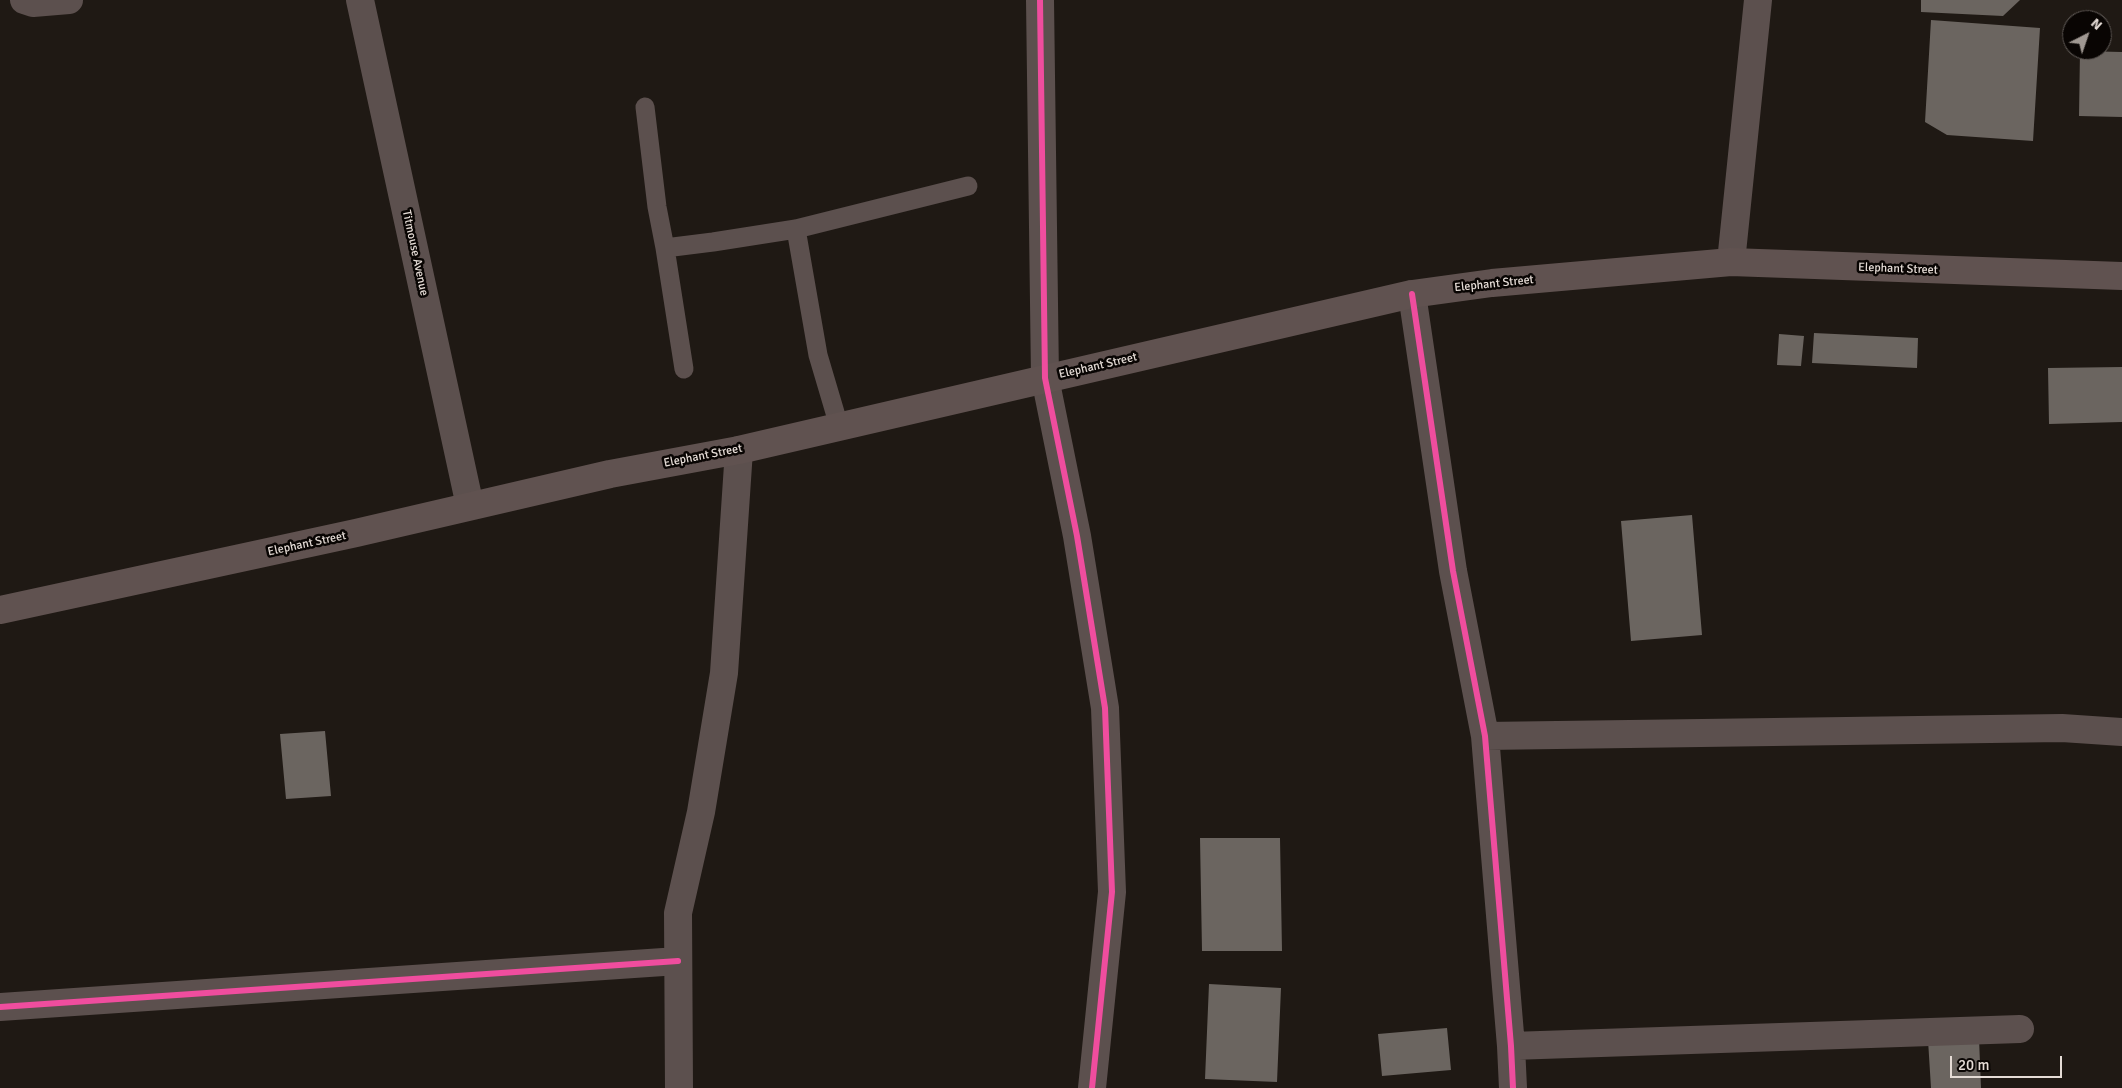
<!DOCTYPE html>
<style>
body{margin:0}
#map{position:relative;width:2122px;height:1088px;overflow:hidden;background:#1f1914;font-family:Signika,sans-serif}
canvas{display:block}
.north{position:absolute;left:2062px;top:10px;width:50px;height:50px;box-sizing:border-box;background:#090503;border:1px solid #615b57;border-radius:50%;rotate:41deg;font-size:14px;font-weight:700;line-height:20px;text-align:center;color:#e5dcd6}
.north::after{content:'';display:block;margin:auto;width:18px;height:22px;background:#a09892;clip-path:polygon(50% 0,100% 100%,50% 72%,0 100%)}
.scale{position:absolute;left:1950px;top:1056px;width:112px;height:22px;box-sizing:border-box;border:2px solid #e5dcd6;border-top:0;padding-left:6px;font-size:15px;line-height:18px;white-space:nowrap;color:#e5dcd6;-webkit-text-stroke:4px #090503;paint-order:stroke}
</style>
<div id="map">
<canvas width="2122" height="1088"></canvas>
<div class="north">N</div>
<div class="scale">20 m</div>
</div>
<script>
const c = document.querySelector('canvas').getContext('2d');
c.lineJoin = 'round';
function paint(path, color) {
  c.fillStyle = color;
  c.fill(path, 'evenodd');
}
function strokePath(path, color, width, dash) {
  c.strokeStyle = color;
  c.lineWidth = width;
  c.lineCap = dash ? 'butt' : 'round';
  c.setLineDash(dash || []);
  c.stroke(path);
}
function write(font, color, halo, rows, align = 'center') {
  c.font = font + ' Signika,sans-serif';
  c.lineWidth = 5;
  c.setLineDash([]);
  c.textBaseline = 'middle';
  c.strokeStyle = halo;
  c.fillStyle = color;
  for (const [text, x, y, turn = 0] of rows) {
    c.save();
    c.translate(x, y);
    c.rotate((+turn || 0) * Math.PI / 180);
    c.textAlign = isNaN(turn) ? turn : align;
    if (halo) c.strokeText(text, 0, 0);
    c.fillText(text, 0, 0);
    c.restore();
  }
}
paint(new Path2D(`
 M1921 0H2020L2003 16 1921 12Z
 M1931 20 2040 28 2033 141 1947 135 1925 122Z
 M2080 51 2122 52V117L2079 116Z
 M1814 333 1918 338 1917 368 1812 363Z
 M1779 334 1804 336 1801 366 1777 365Z
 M2122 367V422L2049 424 2048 368Z
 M1692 515 1702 635 1631 641 1621 521Z
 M325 731 331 796 286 799 280 734Z
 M1200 838H1280L1282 951H1202Z
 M1209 984 1281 988 1277 1082 1205 1079Z
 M1447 1028 1451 1070 1382 1076 1378 1034Z
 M1979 1038 1981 1088H1931L1928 1040Z`), '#6b6560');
strokePath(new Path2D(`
 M645 107 657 207 665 248 713 242 796 229 968 186
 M796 229 818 355 839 426
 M665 248 684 369`), '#5c504e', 19);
strokePath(new Path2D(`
 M24 0 33 3 69 0
 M360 0 470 506
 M1040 0 1045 378 1077 536 1105 708 1112 892 1092 1088
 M1731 262 1758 0
 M1412 294 1453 571 1485 736 1511 1046 1513 1088
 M1485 736 2062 728 2122 732
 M0 1007 678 961
 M1511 1046 2020 1029
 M679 1088 678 913 701 812 724 673 739 450`), '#5c504e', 28);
strokePath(new Path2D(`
 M0 610 356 533 610 474 739 450 1412 294 1492 283 1731 262 2122 276`), '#605250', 28);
strokePath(new Path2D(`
 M1040 0 1045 378 1077 536 1105 708 1112 892 1092 1088
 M1412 294 1453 571 1485 736 1511 1046 1513 1088
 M0 1007 678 961`), '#ef4d9e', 6);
write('12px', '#e5dcd6', '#090503', [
 ["Titmouse Avenue",415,253,78],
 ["Elephant Street",1898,269,2],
 ["Elephant Street",1494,284,-6],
 ["Elephant Street",1098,366,-13],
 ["Elephant Street",703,456,-11],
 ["Elephant Street",307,544,-12]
]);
</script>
